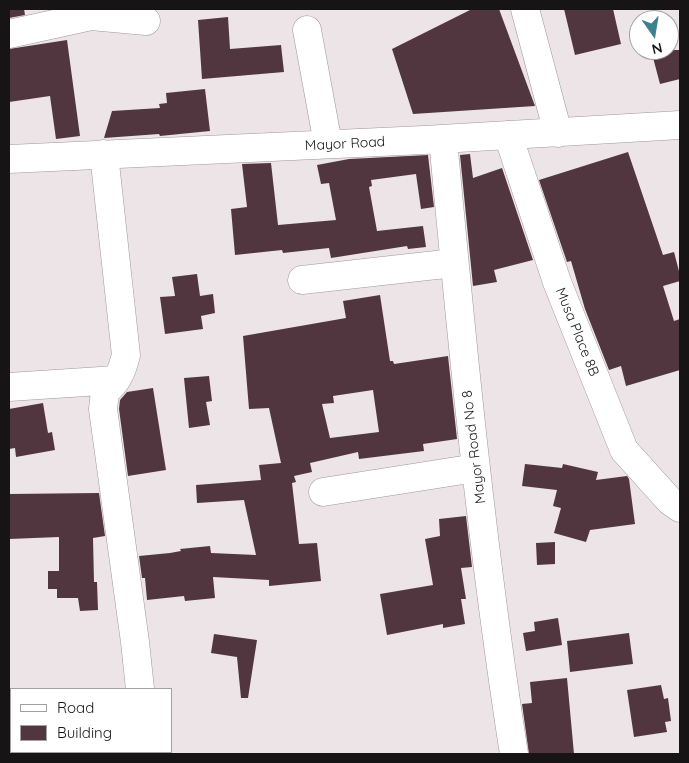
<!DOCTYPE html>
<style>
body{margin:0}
#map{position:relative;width:689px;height:763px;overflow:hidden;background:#ede4e7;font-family:Quicksand,sans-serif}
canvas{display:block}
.frame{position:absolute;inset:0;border:10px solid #171415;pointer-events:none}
.legend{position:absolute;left:10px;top:688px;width:162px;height:65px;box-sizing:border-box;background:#fff;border:1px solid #a2a1a1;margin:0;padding:6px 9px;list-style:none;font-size:15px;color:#171415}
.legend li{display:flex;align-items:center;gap:10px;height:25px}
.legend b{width:25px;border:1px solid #a2a1a1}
.north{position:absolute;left:629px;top:10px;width:50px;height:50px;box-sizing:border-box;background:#fff;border:1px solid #a2a1a1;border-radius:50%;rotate:167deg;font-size:14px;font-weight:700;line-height:20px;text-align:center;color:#171415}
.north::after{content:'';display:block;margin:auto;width:18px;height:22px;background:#3c818e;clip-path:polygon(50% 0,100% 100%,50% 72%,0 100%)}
</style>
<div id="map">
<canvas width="689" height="763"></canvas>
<div class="frame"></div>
<ul class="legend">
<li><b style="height:6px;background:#fff"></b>Road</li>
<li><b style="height:14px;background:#513640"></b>Building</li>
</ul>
<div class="north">N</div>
</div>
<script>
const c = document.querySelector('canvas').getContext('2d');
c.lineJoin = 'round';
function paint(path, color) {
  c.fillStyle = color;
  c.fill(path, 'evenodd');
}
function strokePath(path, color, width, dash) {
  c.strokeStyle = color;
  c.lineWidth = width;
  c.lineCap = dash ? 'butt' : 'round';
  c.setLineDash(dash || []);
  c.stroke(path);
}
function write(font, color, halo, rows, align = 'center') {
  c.font = font + ' Quicksand,sans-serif';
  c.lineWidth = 5;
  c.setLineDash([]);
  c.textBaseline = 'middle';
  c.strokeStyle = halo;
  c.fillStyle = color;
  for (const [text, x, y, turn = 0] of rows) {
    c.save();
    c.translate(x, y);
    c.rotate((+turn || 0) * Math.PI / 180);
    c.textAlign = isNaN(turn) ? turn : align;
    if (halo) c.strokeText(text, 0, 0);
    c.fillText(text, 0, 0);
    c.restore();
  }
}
paint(new Path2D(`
 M9 9H24L25 15 9 18Z
 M472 9H499L535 106 413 114 392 49Z
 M564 9H613L621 44 575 55Z
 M228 17 230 49 281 45 284 72 202 79 198 20Z
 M67 40 80 136 56 139 50 96 9 102V49Z
 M651 50H680V79L660 84Z
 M205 89 210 131 160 136 159 134 104 138 112 111 160 108 159 104 167 103 166 93Z
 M628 152 663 255 674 252 680 275V281L663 286 674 321 680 319V370L626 386 621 366 609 370 585 309 571 261 567 262 539 180Z
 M470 154 473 178 502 168 533 260 494 270 497 282 473 286 460 155Z
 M428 155 434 207 421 209 416 174 371 180 372 186 369 187 377 231 423 226 426 247 408 249 407 246 331 258 329 248 283 253 282 250 235 255 231 209 247 207 242 164 271 163 278 225 336 220 329 183 321 184 317 165 349 159Z
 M197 274 200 296 213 294 215 313 201 316 203 329 165 334 160 297 175 296 172 277Z
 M380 295 390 361H393L394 364 448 356 457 439 423 444 424 451 359 459 358 452 310 463 312 472 294 476 296 482 292 483 299 544 317 543 321 581 269 586V580L213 577 215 598 185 601 184 596 147 600 145 578H142L139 556 170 553 181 551 180 549 210 546 211 553 256 555 244 500 197 503 196 485 261 480 259 465 281 463 269 408 249 409 243 336 346 318 343 301ZM373 390 379 432 330 438 322 404 334 403 333 396Z
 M209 376 212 401 206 402 210 425 189 428 184 378Z
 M153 388 166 470 128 476 119 409 120 400 127 392Z
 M43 403 48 433 52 432 55 450 16 457 15 448 9 449V409Z
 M525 464 562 468 563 464 598 472 596 480 627 476 629 479 635 524 590 530 586 542 554 533 561 508 553 506 557 490 522 486Z
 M99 493 105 536 93 538 94 582H97L98 610 80 611 78 598H57V589H48V571H59V537L9 539V494Z
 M466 516 472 567 461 568 466 599H461L465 624 443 628V624L387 635 380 594 433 585 425 539 440 536 439 519Z
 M555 542V564L537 565 536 543Z
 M558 618 562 645 526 651 523 633 535 631 534 622Z
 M629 633 633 664 570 672 567 641Z
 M214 634 257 640 248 698H241L237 657 211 653Z
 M567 678 574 754H529L522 704 532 703 530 682Z
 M661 685 664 699 668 698 671 721 665 722 667 732 634 737 627 690Z`), '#513640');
const minor = new Path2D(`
 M525 9 558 133
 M307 30 328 144
 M9 34 91 16 146 21
 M508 135 557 282 624 450 670 501 680 508
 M443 139C462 345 482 550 514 754
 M104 154 126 355C122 371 118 381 105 392L103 409 135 642 140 689
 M9 159 424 140 680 125
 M302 280 454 263
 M9 387 116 380
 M323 492 476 468
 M147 752V754`);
strokePath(minor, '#9f9699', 29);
strokePath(minor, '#fff', 28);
write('14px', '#171415', '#fff', [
 ["Mayor Road",345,144,-3],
 ["Musa Place 8B",577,332,68],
 ["Mayor Road No 8",474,447,-97]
]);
</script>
